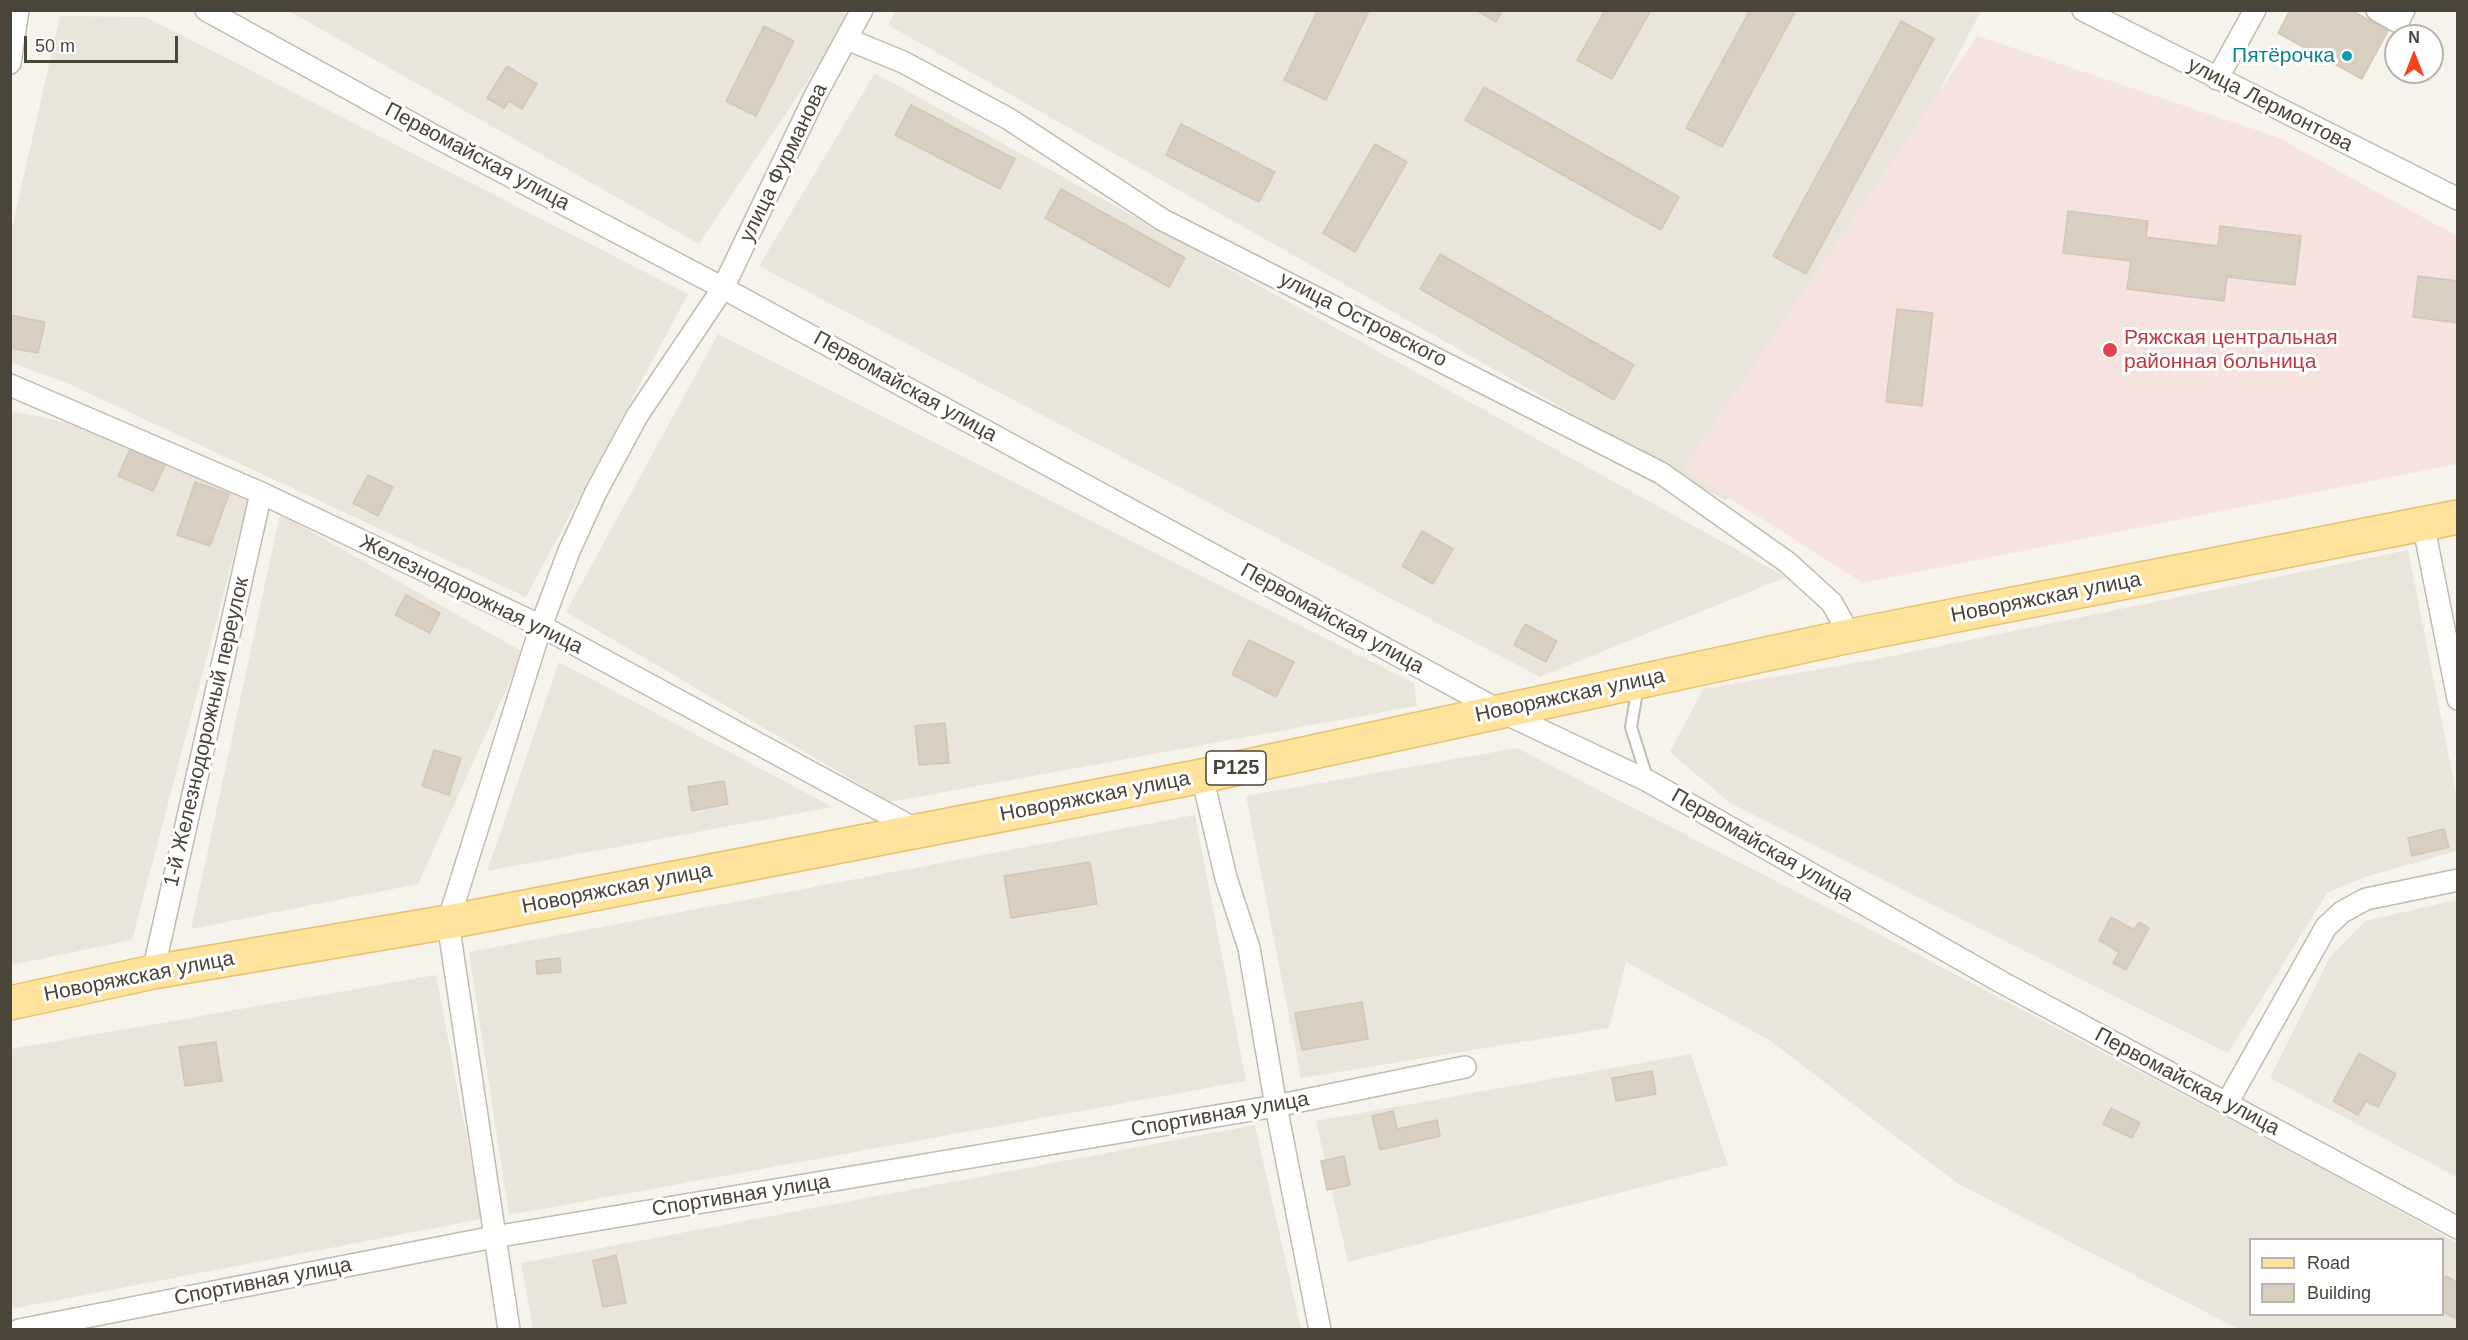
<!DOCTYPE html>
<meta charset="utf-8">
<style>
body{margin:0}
#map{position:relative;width:2468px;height:1340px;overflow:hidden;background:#f6f3ec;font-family:Arial,sans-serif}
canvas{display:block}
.frame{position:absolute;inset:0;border:12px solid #4b4439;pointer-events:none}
.legend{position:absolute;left:2249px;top:1238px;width:195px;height:78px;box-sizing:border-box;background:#fff;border:2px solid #b7b4b0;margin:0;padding:8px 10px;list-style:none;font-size:18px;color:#4b4439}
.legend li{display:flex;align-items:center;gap:12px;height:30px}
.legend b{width:30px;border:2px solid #b7b4b0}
.north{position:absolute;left:2384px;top:24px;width:60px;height:60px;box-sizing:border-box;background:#fff;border:2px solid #b7b4b0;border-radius:50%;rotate:0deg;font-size:16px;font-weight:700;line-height:24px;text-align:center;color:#4b4439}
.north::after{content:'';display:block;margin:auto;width:21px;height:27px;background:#fc3f1d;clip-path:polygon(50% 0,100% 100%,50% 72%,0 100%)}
.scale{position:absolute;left:24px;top:36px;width:154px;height:27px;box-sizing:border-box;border:3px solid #4b4439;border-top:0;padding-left:8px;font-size:18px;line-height:21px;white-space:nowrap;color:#4b4439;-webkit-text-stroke:4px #fff;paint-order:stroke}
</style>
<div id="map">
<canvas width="2468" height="1340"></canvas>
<div class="frame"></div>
<ul class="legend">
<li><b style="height:8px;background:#ffe39c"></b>Road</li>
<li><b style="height:16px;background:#d8cfc1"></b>Building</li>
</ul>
<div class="north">N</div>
<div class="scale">50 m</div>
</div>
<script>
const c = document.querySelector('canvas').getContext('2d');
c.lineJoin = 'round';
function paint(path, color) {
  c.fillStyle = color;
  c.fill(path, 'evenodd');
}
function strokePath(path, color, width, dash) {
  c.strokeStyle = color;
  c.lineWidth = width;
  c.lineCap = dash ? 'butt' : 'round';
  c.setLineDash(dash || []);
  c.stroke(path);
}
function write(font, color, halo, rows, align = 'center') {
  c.font = font + ' Arial,sans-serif';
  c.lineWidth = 6;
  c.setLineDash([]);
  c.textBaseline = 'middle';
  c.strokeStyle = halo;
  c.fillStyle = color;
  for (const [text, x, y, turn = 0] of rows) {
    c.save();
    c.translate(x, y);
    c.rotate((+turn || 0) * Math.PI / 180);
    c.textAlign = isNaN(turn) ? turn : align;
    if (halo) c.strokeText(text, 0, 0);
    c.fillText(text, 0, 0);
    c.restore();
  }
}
paint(new Path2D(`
 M834 10 851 16 699 244 289 11Z
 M896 10 1981 11 1726 501 888 25Z
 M60 16 146 17 688 294 526 597 69 384 11 362V232Z
 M875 73 1786 577 1540 677 759 266Z
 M718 334 1414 683 1417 706 890 802 566 612Z
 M11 411 114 432 248 501 132 940 11 965Z
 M280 514 523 652 418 884 191 929Z
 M2408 550 2457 798V851L2368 876 2327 893 2228 1053 1730 803 1670 752 1703 689 1872 660Z
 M559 662 833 807 487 871Z
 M1517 748 1898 944 2323 1169 2457 1243V1329H2238L1957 1183 1769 1040 1626 962 1609 1028 1301 1078 1246 796ZM2250 1240H2442V1314H2250Z
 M1195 815 1246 1081 509 1215 469 952Z
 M2457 900V1177L2270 1078 2330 957 2365 921Z
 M436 975 482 1219 11 1309V1049Z
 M1691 1054 1728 1165 1348 1262 1316 1121Z
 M1255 1125 1301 1329H533L521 1263Z`), '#eae5da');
paint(new Path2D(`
 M1977 36 2275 136 2457 236V464L1863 583 1683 469Z`), '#f6e3e0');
const building = new Path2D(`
 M1318 10 1369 11 1326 100 1284 80Z
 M1476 10H1502L1496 22Z
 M1605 10H1651L1612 79 1577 60Z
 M1750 10H1796L1722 147 1686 128Z
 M2290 10H2351L2388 31 2362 79 2278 33Z
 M1901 21 1934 39 1806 274 1773 256Z
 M764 26 794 41 756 116 726 101Z
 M507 66 537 84 522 109 509 101 504 108 487 98Z
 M1484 87 1679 197 1661 230 1465 120Z
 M911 105 1015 159 1000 189 895 135Z
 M1181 124 1275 172 1259 202 1166 155Z
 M1375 144 1407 162 1355 252 1323 233Z
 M1061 189 1185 258 1169 287 1045 218Z
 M2068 211 2148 221 2146 237 2218 246 2220 226 2301 236 2295 285 2227 277 2224 301 2127 289 2131 261 2063 253Z
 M1440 254 1634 365 1614 400 1420 289Z
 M2418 276 2458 281V323L2413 317Z
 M1897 309 1933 313 1922 406 1886 402Z
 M10 315 45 322 38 353 10 348Z
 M131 447 166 463 153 491 118 476Z
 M368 475 393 487 378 516 353 503Z
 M195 482 229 494 210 546 177 535Z
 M1422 531 1453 549 1433 584 1402 566Z
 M406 595 440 613 430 633 395 615Z
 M1525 624 1557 641 1546 662 1514 645Z
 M1249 640 1294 662 1276 697 1232 674Z
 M945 723 949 763 919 765 915 726Z
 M434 750 461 758 449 795 422 786Z
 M724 781 728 804 692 811 688 787Z
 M2444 829 2449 847 2412 856 2408 838Z
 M1090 862 1097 904 1011 918 1004 876Z
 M2111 917 2134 930 2139 922 2149 928 2126 970 2113 963 2119 952 2099 940Z
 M560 958 561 972 537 974 536 961Z
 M1362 1002 1368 1039 1302 1050 1295 1013Z
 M216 1042 222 1081 185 1086 179 1047Z
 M2359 1053 2396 1074 2378 1107 2366 1101 2358 1115 2333 1101Z
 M1652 1071 1656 1094 1616 1101 1612 1078Z
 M2111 1108 2140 1123 2132 1138 2103 1124Z
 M1393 1111 1397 1129 1437 1120 1440 1136 1380 1150 1372 1116Z
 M1344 1156 1350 1185 1327 1190 1321 1161Z
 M616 1255 626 1303 603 1307 593 1261Z
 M2446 1276 2458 1283V1320L2442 1311V1282Z`);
paint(building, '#d8cfc1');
strokePath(building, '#d3c7b4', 1.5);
const service = new Path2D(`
 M1638 686 1631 727 1648 781`);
const minor = new Path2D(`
 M206 10 440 139 723 288 1500 711 1648 781 2003 983 2458 1228
 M2083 10 2458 199
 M2377 10 2398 22 2404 10
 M847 39 903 62 1009 119 1163 220 1661 473 1787 562 1832 603 1850 636
 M10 63 18 10
 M2217 79 2255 10
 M10 385 261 493 541 626 919 831
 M2423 523 2458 699
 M1202 776 1226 878 1249 948 1276 1106 1320 1330
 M153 972 261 493
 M2227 1103 2326 927 2342 912 2366 899 2458 880
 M19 1330 494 1237 1276 1106 1465 1067
 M509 1330 448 922 541 626 569 551 596 492 637 416 723 288 815 96 862 10`);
const primary = new Path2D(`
 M10 1003 153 972 448 922 1202 776 1850 636 2458 517`);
strokePath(service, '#c2bbae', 14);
strokePath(minor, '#c2bbae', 24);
strokePath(primary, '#e6c16a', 36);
strokePath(service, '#fff', 10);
strokePath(minor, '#fff', 21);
strokePath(primary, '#ffe39c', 33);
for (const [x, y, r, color] of [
 [2347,56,6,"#0f9aa8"],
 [2110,350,8,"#e0444e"]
]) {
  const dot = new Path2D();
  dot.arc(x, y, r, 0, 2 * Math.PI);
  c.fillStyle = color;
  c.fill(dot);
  strokePath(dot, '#fff', 2);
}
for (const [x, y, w] of [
 [1236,768,60]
]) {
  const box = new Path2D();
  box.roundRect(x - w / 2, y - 17, w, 34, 4.5);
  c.fillStyle = '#fff';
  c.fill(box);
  strokePath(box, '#4b4439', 1.5);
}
write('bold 20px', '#4b4439', null, [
 ["Р125",1236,768]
]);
write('21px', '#0d838f', '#fff', [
 ["Пятёрочка",2335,56]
], 'right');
write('21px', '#4b4439', '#fff', [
 ["улица Лермонтова",2270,105,27],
 ["Первомайская улица",477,157,28],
 ["улица Фурманова",784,163,-64],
 ["улица Островского",1363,320,27],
 ["Первомайская улица",905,387,29],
 ["Железнодорожная улица",471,595,26],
 ["Новоряжская улица",2046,598,-11],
 ["Первомайская улица",1332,619,29],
 ["Новоряжская улица",1570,696,-12],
 ["1-й Железнодорожный переулок",207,732,-77],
 ["Новоряжская улица",1095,797,-11],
 ["Первомайская улица",1762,846,30],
 ["Новоряжская улица",617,889,-11],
 ["Новоряжская улица",139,977,-11],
 ["Первомайская улица",2187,1082,28],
 ["Спортивная улица",1220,1115,-10],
 ["Спортивная улица",741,1196,-9],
 ["Спортивная улица",263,1282,-11]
]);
write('21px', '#be3a42', '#fff', [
 ["Ряжская центральная",2124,338],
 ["районная больница",2124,362]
], 'left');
</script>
